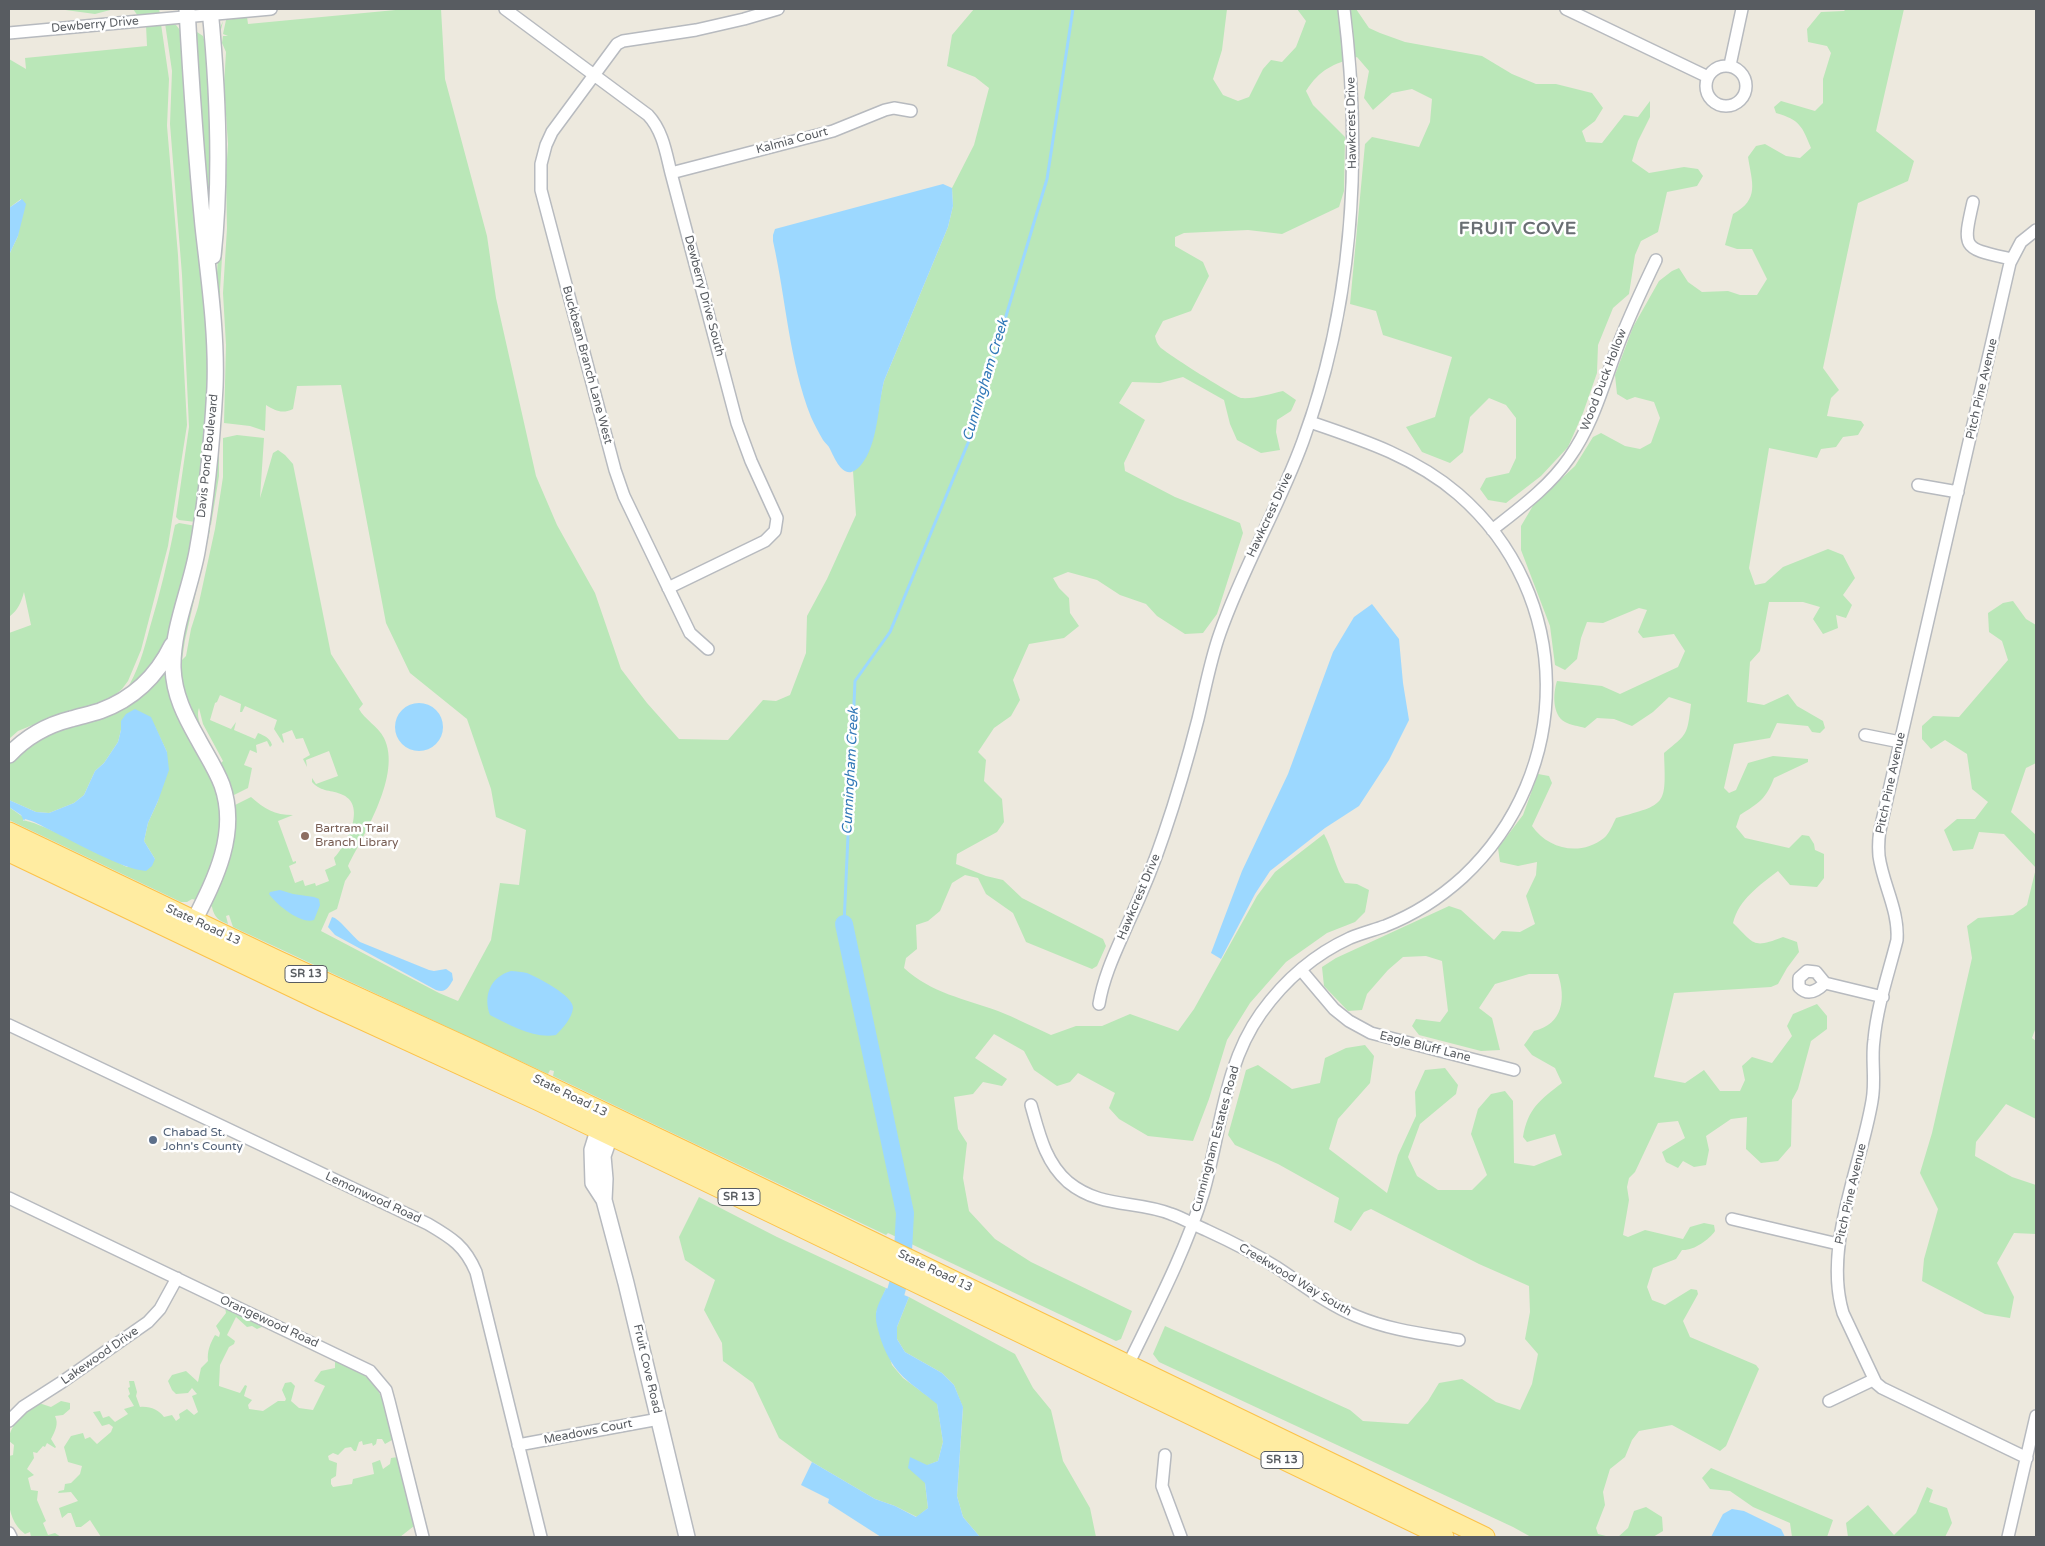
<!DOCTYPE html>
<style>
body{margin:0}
#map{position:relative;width:2045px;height:1546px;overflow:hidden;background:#ede9de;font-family:"Varela Round",sans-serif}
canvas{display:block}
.frame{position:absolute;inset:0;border:10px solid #585c61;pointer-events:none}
</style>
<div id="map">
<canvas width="2045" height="1546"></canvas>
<div class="frame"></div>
</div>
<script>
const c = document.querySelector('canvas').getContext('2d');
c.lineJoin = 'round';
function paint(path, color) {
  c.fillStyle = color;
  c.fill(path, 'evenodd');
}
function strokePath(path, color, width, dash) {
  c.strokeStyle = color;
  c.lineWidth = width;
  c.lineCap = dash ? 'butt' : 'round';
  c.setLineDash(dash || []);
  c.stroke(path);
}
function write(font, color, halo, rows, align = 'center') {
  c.font = font + ' "Varela Round",sans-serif';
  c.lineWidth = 5;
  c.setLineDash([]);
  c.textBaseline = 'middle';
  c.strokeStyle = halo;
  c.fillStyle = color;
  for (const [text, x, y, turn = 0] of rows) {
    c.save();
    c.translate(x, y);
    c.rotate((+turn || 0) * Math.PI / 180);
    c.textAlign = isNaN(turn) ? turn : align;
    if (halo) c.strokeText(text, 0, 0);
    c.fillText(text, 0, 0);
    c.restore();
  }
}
paint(new Path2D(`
 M58 9H114L95 14Z
 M133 9H159L160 14 138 16Z
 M406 9H441L445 79 487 236 496 298 536 476 557 525 595 593 621 669 647 703 679 739 728 740 763 700 776 701 790 695 806 653 807 616 827 579 856 515 853 471C876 453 877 408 884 381L948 227 953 206 952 188 974 145 989 88 975 77 947 66 952 35 974 9H1227L1222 50 1213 79 1223 95 1238 101 1249 97 1263 69 1271 60 1282 62 1296 47 1306 21 1297 9H1356L1369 28 1380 33 1405 42 1482 56 1512 74 1536 84H1556L1592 93 1603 108 1595 121 1582 131 1586 142 1602 143 1624 115 1638 117 1650 101V117L1638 141 1632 161 1649 173 1684 167 1698 169 1703 176 1697 186 1667 192 1658 232 1641 241 1635 255 1629 294 1613 308 1598 345 1597 373 1583 413 1568 447 1541 476 1506 503 1488 500 1480 489 1486 478 1509 473 1516 458V418L1506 405 1489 398 1470 417 1463 452 1450 463 1422 452 1406 427 1435 417 1452 357 1383 335 1376 311 1350 304 1365 144 1372 137 1419 147 1430 122 1432 99 1412 89 1392 93 1373 110 1364 98 1369 71 1357 57C1333 64 1320 69 1306 91L1313 105 1345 137 1344 191 1339 207 1282 234 1248 230 1184 233 1175 237V246L1203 262 1209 276 1191 311 1163 321 1155 336C1156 340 1157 344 1160 347 1165 353 1236 397 1241 398 1255 399 1270 394 1283 391L1296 400 1291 411 1277 420 1276 432 1280 450 1261 453 1237 440 1230 424 1224 400 1183 377 1160 383 1132 382 1119 403 1145 420 1124 463 1125 471 1175 497 1240 523 1243 533 1217 614 1203 633 1185 634 1157 616 1146 604 1120 595 1097 580 1068 572 1053 578 1059 588 1069 598 1070 613 1079 626 1064 638 1029 644 1013 680 1020 700 1011 716 994 728 978 752 986 760 984 781 1002 799 1004 822 997 832 957 854 956 864 986 876 1003 880 1022 898 1103 939 1106 946 1097 966 1092 969 1026 942 1013 913 986 894 978 878 965 875 952 883 940 911 928 921 916 925 917 949 906 958 904 968C931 993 965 999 998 1011 1016 1018 1033 1027 1051 1035L1076 1026H1102L1130 1014 1178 1031 1194 1009 1257 896 1275 872 1324 834C1333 850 1335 868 1345 883L1357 884 1369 890 1365 912 1355 922 1327 933 1286 962 1250 1003 1227 1040 1209 1099 1193 1141 1148 1136 1119 1119 1109 1108 1115 1093 1078 1073 1070 1082 1057 1086 1034 1070 1024 1051 994 1034 975 1058 1007 1079 1002 1086 983 1082 973 1094 954 1097 958 1129 967 1143 963 1178 969 1211 995 1239 1031 1262 1132 1311 1121 1339 1116 1341 888 1233 886 1235 553 1076 554 1071 550 1070 548 1074 233 927 229 915 226 916 228 924C219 921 214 917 212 907L210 905 229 859 233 847V806L251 797C265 809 274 815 293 815L278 821 293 862 296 861V863L289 866 295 883 303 880 305 886 315 883 316 886 329 881 325 870 336 865 334 858C346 846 367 806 343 795 331 789 322 793 312 782V778L316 784 338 776 329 751 306 760 307 767 303 759 310 755 303 738 296 739 292 730 282 734 284 742 283 743 274 729 277 720 245 706 242 712H240L241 704 220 695 217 702 215 703 210 720 231 729 236 722 234 730 255 739 258 733C265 736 270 738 272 745L270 747 267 741 256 745 257 753 250 750 244 765 252 768 248 788 232 796 195 722 180 680 178 654 206 529 210 530 185 640 182 660 186 656 191 629 198 607 215 529 223 477V438L237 435 264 438 260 498 273 453 278 450 285 455 293 464 331 654 363 704 359 709C365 720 378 726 384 738 402 774 364 834 348 866L351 872 345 881 337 909 329 913 321 931 439 993 458 1001 491 940 500 883 519 885 526 830 496 817 491 789 467 719 410 673 386 623 341 385 297 386 293 409C282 414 276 411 266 405L265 431 250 426 224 423 226 345 223 293 227 228 226 175 228 144 224 85 226 52 222 43 223 36H228L223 34 226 20 247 17 248 24ZM199 708 203 724 223 761 221 763C214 751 193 721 199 708Z
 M1846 9H1904L1876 131 1914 161 1908 181 1858 203 1823 368 1839 390 1831 398 1827 416 1861 421 1864 425 1858 435 1843 437 1836 447 1821 449 1817 458 1769 448 1749 568 1755 585 1765 583 1783 567 1828 549 1843 555 1855 578 1843 595 1852 605 1846 618 1836 615 1838 628 1823 634 1813 619 1820 607 1803 602H1769L1760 651 1750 662 1747 702 1764 705 1788 694 1797 706 1823 721 1825 728 1820 733 1812 732 1808 726 1777 723 1770 738 1734 744 1724 788 1729 793 1736 790 1748 763 1773 756 1808 759V762L1774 778C1766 799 1759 803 1740 815L1736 827 1745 838 1789 848 1802 835 1809 836 1814 844 1815 850 1824 854V878L1817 887 1790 885 1778 871C1759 886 1739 899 1733 923 1755 944 1752 949 1783 937L1797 942 1799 952 1787 968 1778 984 1771 987 1674 993 1654 1077 1685 1083 1704 1070 1720 1091H1740L1745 1080 1742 1066 1752 1057 1772 1063 1792 1036 1787 1026 1793 1014 1817 1004 1827 1016V1029L1811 1041 1798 1089 1792 1100 1791 1146 1778 1161 1761 1163 1746 1149 1747 1117 1731 1119 1706 1136 1709 1150 1706 1165 1694 1167 1683 1161 1678 1168 1666 1162 1662 1152 1685 1138 1678 1121 1658 1123 1635 1172 1629 1178 1627 1187 1629 1200 1623 1235 1628 1237 1645 1230 1683 1239 1690 1227 1704 1223 1714 1225 1715 1231C1709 1240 1693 1251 1682 1250L1676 1259 1653 1268 1647 1287 1652 1300 1665 1305 1691 1289 1697 1290 1698 1294 1683 1321 1690 1337 1756 1365 1759 1369 1726 1446 1720 1451 1672 1425 1639 1431 1632 1440 1625 1457 1610 1469 1603 1492 1605 1505 1596 1528 1598 1534 1610 1537H1531L1513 1527 1159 1362 1153 1354 1165 1326 1350 1410 1363 1421 1408 1424 1428 1401 1439 1383 1462 1379 1496 1402 1520 1410 1532 1384 1538 1354 1525 1339 1530 1312 1529 1286 1479 1264 1371 1209 1364 1212 1351 1231 1334 1222 1339 1198 1278 1164 1235 1145 1228 1135 1246 1070 1258 1065 1292 1089 1320 1083 1325 1058 1346 1048 1365 1045 1374 1056 1370 1083 1338 1119 1329 1149 1387 1193 1398 1155 1416 1116 1415 1092 1425 1070 1445 1068 1458 1085 1456 1094 1420 1124 1408 1157 1417 1176 1438 1190H1472L1487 1175 1471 1134 1478 1109 1491 1094 1505 1091 1513 1101 1514 1163 1534 1166 1562 1155 1555 1134 1527 1142 1523 1137C1528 1108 1540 1100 1562 1083L1555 1068 1532 1055 1524 1045 1534 1031C1563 1024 1566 999 1558 974H1529L1495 984 1479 1008 1492 1018 1500 1050 1481 1051 1419 1035 1412 1026 1416 1019 1440 1022 1448 1011 1442 961 1426 956 1403 957 1388 970 1367 994 1362 1010 1348 1011 1324 986 1322 967 1336 958 1449 906 1461 910 1494 940 1502 931 1520 932 1535 924 1526 896 1536 875 1537 862 1518 866 1500 862 1498 848 1523 815 1538 774 1549 776 1552 783 1532 826C1548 849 1580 857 1604 838 1609 834 1613 824 1616 818 1667 804 1666 806 1664 753 1688 733 1687 736 1691 704L1669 697 1653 712 1632 726 1614 719 1597 718 1585 728C1579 726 1570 725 1565 722 1552 715 1553 693 1557 681L1602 686 1620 694 1678 667 1685 651 1674 634 1643 638 1638 632 1647 610 1639 608 1603 623 1587 622 1581 638 1577 659 1565 670 1555 665 1550 626 1521 550V526L1534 504 1575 466 1593 437 1601 433 1625 446 1640 449 1651 443 1660 418 1654 402 1635 397 1627 400 1617 394 1615 375 1633 327 1659 281 1672 271 1679 268 1688 282 1702 292 1728 291 1740 295H1757L1767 279 1752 249H1737L1725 245 1733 214C1760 199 1752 183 1748 157L1756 146 1765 144 1786 156 1800 158 1811 148C1802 126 1800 120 1776 113L1774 107 1781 101 1815 111 1823 103V79L1831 53 1827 46 1808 42 1807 29 1821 12 1844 11Z
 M223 21 219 38 222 53 224 225 220 290 222 362 221 421 219 418 216 290 221 207 218 32Z
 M165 23 176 25 183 34 208 345 207 428 196 522 179 520 176 517 189 427 182 275 170 124 172 71Z
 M161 24 169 79 167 126 178 255 187 425 168 546 141 650 128 681 122 689 108 701 72 714 47 719 18 731 9 739V633L31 625 24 592C21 603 18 610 9 617V255L18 236 21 199 9 208V59L26 69 25 58 147 46 146 25Z
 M197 32 203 36 206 46 214 134 209 230 194 33Z
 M219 441V476L211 525 207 524 217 446Z
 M179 523 196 526 169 639 162 656 125 692C138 672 144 650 150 627 160 594 168 560 175 525Z
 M2013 601 2026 619 2036 625V763L2026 768 2011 812 2036 835V1027L2032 1038 2036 1041V1119L2006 1104 1976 1142 1975 1156 2012 1177 2036 1185V1234L2014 1233 1997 1263 2014 1297 2010 1318 1985 1314 1922 1281 1924 1259 1938 1209 1920 1173 1932 1133 1972 958 1967 926 1978 918 2013 915 2027 905 2036 868 2004 834 1979 832 1973 849 1953 851 1944 830 1957 819H1975L1988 802 1972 789 1967 754 1945 740 1931 749 1922 739V726L1933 716 1959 717 2008 660 2002 641 1989 632 1988 613 2003 603Z
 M166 669 211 774 220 802 221 846 199 896 196 900 192 899 187 902H181L9 820V807L23 817V821C30 817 113 860 127 867L155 859 144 841 148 823 158 801 167 752 155 727 121 721V730L118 742 104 763 95 771 84 795 74 803 49 813 36 812 9 800V761L22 749Z
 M699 1197 777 1237 886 1288 876 1313 892 1365 903 1378 937 1403 943 1442 938 1461 928 1465 925 1483 928 1508 917 1517 895 1506 875 1499 812 1462 779 1438 753 1383 723 1361 722 1343 704 1310 715 1280 685 1260 679 1237Z
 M909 1297 1015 1354 1033 1388 1051 1410 1063 1461 1090 1508 1096 1537H980L963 1517 957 1496 963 1408 954 1385 942 1373 905 1352 897 1339V1327Z
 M225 1307 264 1326 257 1329 252 1326 247 1327 236 1317 227 1335 235 1341 234 1344 229 1347 220 1365 219 1386 240 1393 245 1385 247 1386 244 1396 252 1400 248 1405 249 1409 263 1411 278 1401H285L286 1399 282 1390 285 1383 291 1382 295 1386 291 1401 299 1408 313 1410 325 1386 314 1381 321 1371 335 1368V1359C363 1373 376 1378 386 1409 390 1420 392 1429 392 1440L385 1444 382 1439H377L376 1444 373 1446 372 1443 363 1445 362 1441 359 1442 356 1451H354L351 1447 345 1448 338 1455 333 1453 328 1456 329 1460 337 1463 336 1476 331 1479V1484L333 1487 352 1484 353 1479 374 1474 372 1463 380 1460 383 1469 390 1464 391 1458 398 1457 414 1526 400 1537H101L90 1520 81 1527H76L71 1513H68L62 1518 59 1508 78 1501 71 1492 58 1493 59 1491 64 1490 65 1484 71 1483 80 1474 82 1466 68 1462 64 1447 71 1436 83 1433 85 1439 90 1437 97 1444 111 1432 113 1427 109 1424 102 1426 93 1412 100 1411 103 1418 109 1416 115 1422 128 1414 124 1409 134 1406 128 1396 130 1394 128 1388 130 1387 129 1381H134L137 1392 136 1396 140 1407C150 1406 159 1410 164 1417L172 1415 176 1421 180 1418 179 1414 187 1409 194 1415 198 1412 192 1396 197 1394 192 1388 188 1393 176 1394 172 1390 168 1381 172 1375 186 1371 198 1382 201 1368 208 1361C207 1351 210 1344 215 1335L219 1337 220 1333 216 1326 226 1313Z
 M61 1401 70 1403V1409L63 1415 55 1416C59 1424 55 1431 51 1439L56 1447 55 1448 47 1443 45 1447 43 1446 37 1453 33 1452 34 1458 27 1469 34 1475 28 1478 31 1490 38 1491 37 1500 46 1521 43 1523 48 1535 55 1533 61 1537H31L30 1532 25 1534C2 1517 9 1482 9 1456L13 1455 14 1445 9 1441C9 1423 26 1413 39 1403L51 1407Z
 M1711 1468 1833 1520 1827 1537H1792L1790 1523 1753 1507 1730 1491 1710 1489 1702 1478Z
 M1927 1487 1933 1490 1929 1502 1947 1508 1952 1523 1945 1537H1848L1846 1523 1868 1505 1894 1535 1916 1513Z
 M1646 1507 1662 1517 1663 1531 1653 1537H1618L1628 1528 1634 1511Z`), '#bae7b8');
paint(new Path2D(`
 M943 184 952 188 953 206 948 227 884 381C878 405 878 445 861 465 845 484 836 461 830 449 829 446 825 443 823 440 819 433 814 424 811 417 789 361 786 299 773 241V235L775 229Z
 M22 199 26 204 18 236 9 255V208Z
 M1372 604 1399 639 1403 683 1409 720 1389 760 1359 806 1325 828 1270 871 1255 894 1221 959 1211 953 1242 871 1288 774 1333 652 1354 617Z
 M395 727a24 24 0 1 1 48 0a24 24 0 1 1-48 0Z
 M135 709 151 717 167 752 169 770 158 801 148 823 144 841 155 859 152 866 146 871C121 869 75 842 50 830 42 826 34 821 25 819L24 821 21 815 9 807V800L36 812 49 813 74 803 84 795 95 771 104 763 118 742 121 730V721L126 714Z
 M280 890 293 894 314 897 319 899 320 905 314 920C301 925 276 904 269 894L270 892Z
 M332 917C339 918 352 936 360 942L429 970 434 971 446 969 452 973 453 980C448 988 446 993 436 990L335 935 328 927Z
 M511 971C516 971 522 972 527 973 537 977 574 996 573 1008 572 1018 563 1028 556 1035 534 1039 510 1025 490 1015 483 996 490 977 511 971Z
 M886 1288 909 1297 897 1327V1339L905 1352 942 1373 954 1385 963 1407 957 1496 963 1517 980 1537H881L828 1503 829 1499 801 1485 812 1462 875 1499 895 1506 916 1517 928 1508 925 1483 908 1468 910 1457 927 1465 938 1461 943 1442 937 1404C909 1381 894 1376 881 1340 879 1332 875 1322 876 1313 877 1305 883 1295 886 1288Z
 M1732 1509 1744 1511 1781 1529 1785 1537H1711L1723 1514Z`), '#9cd8ff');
strokePath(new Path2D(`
 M844 924 855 681 890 632 968 443 1047 179 1073 9`), '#9cd8ff', 3);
strokePath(new Path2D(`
 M844 924 905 1213 902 1270 890 1313`), '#9cd8ff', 18);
const minor = new Path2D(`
 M505 9 648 115C663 131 666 153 671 173L737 423 751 461 777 518 775 531 765 541 668 588
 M1566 9 1708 77
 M9 33 271 9
 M1730 65 1742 9
 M1706 86a20 20 0 1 1 40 0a20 20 0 1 1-40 0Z
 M671 173 833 131 885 110 894 108 911 111
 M1973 202C1962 250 1963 248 2011 259
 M1918 485 1958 492
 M1492 530C1520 508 1549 487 1569 458 1594 423 1604 382 1619 343 1630 315 1643 287 1656 260
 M708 649 690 633 624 496 615 470 541 190V164L546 145 552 132 617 44 623 41 696 30 744 19 778 9
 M1865 735 1900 742
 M1301 970 1334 1009 1349 1021 1371 1033 1514 1070
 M1825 983 1816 972 1807 971 1799 978V987C1808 996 1817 991 1825 983L1883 997
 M1099 1004C1104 974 1117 949 1129 921 1142 893 1154 864 1164 834 1177 796 1188 758 1198 719 1205 690 1210 661 1220 633 1243 567 1279 507 1303 441 1354 302 1362 155 1344 9
 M9 1025 428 1224C452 1238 465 1246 476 1272L541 1537
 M1031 1105C1039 1133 1045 1162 1068 1182 1101 1209 1136 1200 1171 1214 1183 1218 1194 1225 1206 1230 1230 1241 1254 1253 1276 1267 1302 1284 1327 1304 1356 1316 1389 1330 1424 1334 1459 1340
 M9 1198 370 1371 386 1390 389 1401 423 1537
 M1732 1219 1838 1244
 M1126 1369C1153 1313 1185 1253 1203 1194 1221 1133 1223 1066 1261 1013 1284 981 1315 954 1350 938 1362 933 1374 930 1385 926 1413 915 1441 897 1463 877 1575 772 1575 595 1458 494 1415 457 1363 440 1310 422
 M1829 1401 1873 1380
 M9 1421 23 1407 62 1382 148 1322 160 1309 177 1278
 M518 1445 659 1419
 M1165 1455 1162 1486 1181 1537
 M2027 1458 1882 1388 1876 1383 1843 1313C1823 1247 1861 1167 1872 1101 1876 1080 1871 1060 1874 1040 1877 1006 1889 972 1897 940 1899 910 1883 885 1879 856 1878 844 1879 832 1882 821L2010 263 2021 242 2036 230
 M9 1533 11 1537
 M2008 1537 2036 1416`);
const tertiary = new Path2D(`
 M187 9C191 81 196 154 203 226 209 280 217 333 215 387 212 443 207 497 197 552 190 590 172 629 173 668 174 695 185 716 198 739 206 754 216 769 222 785 240 836 212 885 190 929
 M210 9C218 91 222 174 213 256
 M9 755C26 737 47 725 71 719 81 716 91 714 100 711 133 699 157 676 172 645
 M601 1121 592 1150 593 1183 604 1200 626 1283 687 1537
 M604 1200 605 1179 603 1156 614 1124`);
const primary = new Path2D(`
 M9 832 277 960 473 1050 687 1152 1485 1537
 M9 852 321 1001 539 1101 1444 1537`);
strokePath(minor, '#b7babf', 14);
strokePath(tertiary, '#b7babf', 18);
strokePath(primary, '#fcc248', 21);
strokePath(minor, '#fff', 11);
strokePath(tertiary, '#fff', 15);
strokePath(primary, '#ffeca1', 19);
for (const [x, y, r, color] of [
 [305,836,5,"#8d6e63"],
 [153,1140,5,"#5c6f8a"]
]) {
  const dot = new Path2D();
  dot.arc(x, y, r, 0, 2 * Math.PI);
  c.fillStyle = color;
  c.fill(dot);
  strokePath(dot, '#fff', 2);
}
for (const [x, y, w] of [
 [306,974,42],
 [739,1197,42],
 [1282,1460,42]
]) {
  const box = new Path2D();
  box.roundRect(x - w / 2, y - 8.5, w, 17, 4);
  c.fillStyle = '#fff';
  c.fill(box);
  strokePath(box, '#585c61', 1);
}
write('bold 11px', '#585c61', null, [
 ["SR 13",306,974],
 ["SR 13",739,1197],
 ["SR 13",1282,1460]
]);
write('12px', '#585c61', '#fff', [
 ["Dewberry Drive",95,25,-5],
 ["Hawkcrest Drive",1352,123,-91],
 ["Kalmia Court",792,141,-15],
 ["Dewberry Drive South",704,296,75],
 ["Buckbean Branch Lane West",587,365,75],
 ["Wood Duck Hollow",1604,380,-69],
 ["Pitch Pine Avenue",1982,389,-77],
 ["Davis Pond Boulevard",208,456,-84],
 ["Hawkcrest Drive",1270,515,-65],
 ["Pitch Pine Avenue",1891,783,-78],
 ["Hawkcrest Drive",1139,897,-67],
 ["State Road 13",203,925,25],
 ["Eagle Bluff Lane",1425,1047,14],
 ["State Road 13",570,1096,26],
 ["Cunningham Estates Road",1216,1139,-75],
 ["Pitch Pine Avenue",1851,1194,-77],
 ["Lemonwood Road",373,1198,25],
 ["State Road 13",935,1271,26],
 ["Creekwood Way South",1295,1280,31],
 ["Orangewood Road",269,1322,25],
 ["Lakewood Drive",100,1356,-35],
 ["Fruit Cove Road",647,1369,77],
 ["Meadows Court",588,1432,-11]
]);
write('12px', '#785e54', '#fff', [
 ["Bartram Trail",315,829],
 ["Branch Library",315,843]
], 'left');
write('12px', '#4e5e75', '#fff', [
 ["Chabad St.",163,1133],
 ["John's County",163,1147]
], 'left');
write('italic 14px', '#3279b8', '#fff', [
 ["Cunningham Creek",986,380,-73],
 ["Cunningham Creek",851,771,-87]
]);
c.letterSpacing = '1px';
write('bold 18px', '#696e73', '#fff', [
 ["FRUIT COVE",1518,229]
]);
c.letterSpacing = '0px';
</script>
